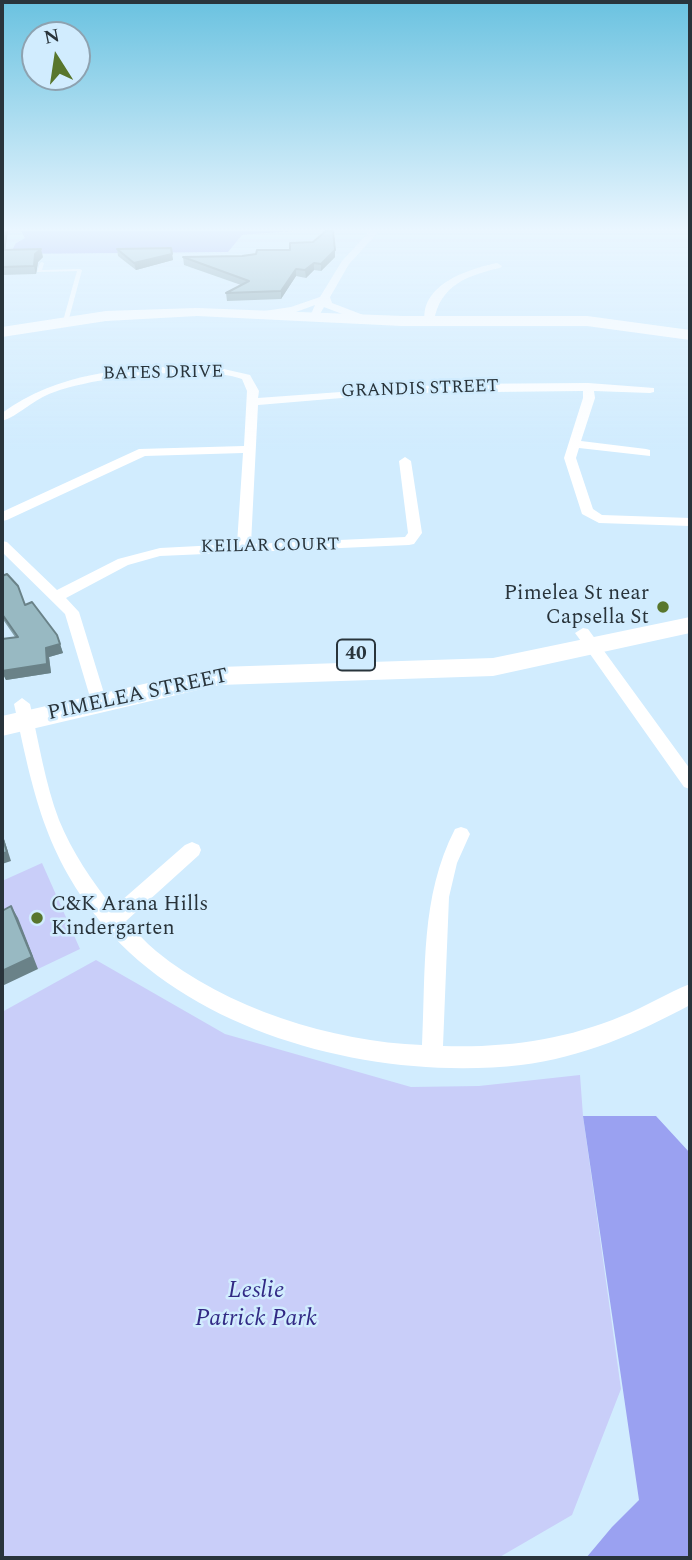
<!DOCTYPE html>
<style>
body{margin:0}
#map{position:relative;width:692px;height:1560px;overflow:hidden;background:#d1ecfe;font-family:Spectral,serif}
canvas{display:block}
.frame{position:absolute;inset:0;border:4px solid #29343b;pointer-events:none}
.north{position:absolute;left:21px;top:21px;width:70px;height:70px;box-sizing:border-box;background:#d1ecfe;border:2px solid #8ea2b0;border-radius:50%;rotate:348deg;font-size:19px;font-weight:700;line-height:28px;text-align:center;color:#29343b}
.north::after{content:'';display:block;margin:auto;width:24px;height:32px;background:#58762c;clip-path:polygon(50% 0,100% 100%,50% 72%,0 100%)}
</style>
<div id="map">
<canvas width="692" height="1560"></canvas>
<div class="frame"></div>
<div class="north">N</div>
</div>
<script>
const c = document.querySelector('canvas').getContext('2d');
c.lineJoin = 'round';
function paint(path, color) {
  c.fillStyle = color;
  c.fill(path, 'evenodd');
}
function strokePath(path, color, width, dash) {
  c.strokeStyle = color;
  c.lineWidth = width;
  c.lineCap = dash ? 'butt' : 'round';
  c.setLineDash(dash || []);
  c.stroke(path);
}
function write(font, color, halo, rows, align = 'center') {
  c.font = font + ' Spectral,serif';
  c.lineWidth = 5;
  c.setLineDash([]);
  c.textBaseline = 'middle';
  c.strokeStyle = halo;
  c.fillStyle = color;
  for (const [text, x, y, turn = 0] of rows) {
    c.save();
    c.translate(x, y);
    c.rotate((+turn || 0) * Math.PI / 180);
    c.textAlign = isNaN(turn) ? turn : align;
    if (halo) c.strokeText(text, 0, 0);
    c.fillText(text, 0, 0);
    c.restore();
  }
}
paint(new Path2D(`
 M42 863 80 949 38 969 2 926V881Z
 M96 960 225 1034 411 1087 479 1086 580 1075 583 1116 621 1389 572 1515 498 1558H2V1012Z`), '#c9cef9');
paint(new Path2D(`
 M21 231H294L242 235 228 252 10 254 16 243 25 238Z
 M583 1116H656L690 1153V1558H586L612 1527 639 1500Z`), '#9aa1f1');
paint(new Path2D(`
 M42 262 44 263 42 270 80 269 82 270 68 322 63 321 77 271 37 272 40 263Z`), '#fff');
paint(new Path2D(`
 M370 231H379L349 264 330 297 332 303 371 318V322H363L324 307 317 319H309L315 305 293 313 258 316V312L291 307 320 297 342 261Z
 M497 263 502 266 500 268C468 275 440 285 434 321L425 323C419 285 468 269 497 263Z
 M215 367 250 375 259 391 258 398 451 384 588 383 654 388V392L650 393 594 391 595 398 581 441 646 449 650 450V456L579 448 576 458 593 509 602 515 690 518V526L599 523 582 514 564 458 583 398V391L401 393 258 405 251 544 405 537 408 533 399 461 405 457 411 461 422 533 414 544 409 545 160 556 128 565 66 598 79 612 107 703 99 709 93 707 65 614 2 552V541L7 542 57 590 118 559 160 548 237 544 243 453 145 456 7 520 2 521V512L139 449 244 446 247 391 242 379C202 364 88 377 49 394 32 401 18 416 2 421V413C65 368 140 366 215 367Z
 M583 628 588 629 690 769V789L684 787 578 637 575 633Z
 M22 698 30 704C39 743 45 783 59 820 72 852 92 881 113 908L185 845 192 842 199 845 201 850 199 855 126 921C136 931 145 942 156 951 225 1008 333 1042 422 1045 426 970 420 897 455 829L461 827 467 829 470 834 457 863 449 897 443 1046C505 1048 565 1040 622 1016 645 1007 667 993 690 984V1005C638 1033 581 1058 521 1065 381 1081 200 1038 105 927 44 855 33 791 14 704Z`), '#fff');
paint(new Path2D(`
 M197 308 402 316H587L690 330V340L587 326H402L197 316 106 321 2 337V327L106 311Z`), '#fff');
paint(new Path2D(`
 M690 617V633L493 676 219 685 2 736V716L219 667 493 658Z`), '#fff');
paint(new Path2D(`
 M2 231H8L5 250 43 257 38 262 36 274 2 275Z
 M171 248 173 260 136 270 118 256 117 249Z
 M290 250 335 257 321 271 314 270 306 278 296 276 281 299 227 301 226 293 241 285 184 265 183 257 242 256Z
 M2 576 25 605 57 635 63 653 49 657 51 673 6 680 3 674H2V639L15 637 2 618Z`), '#839fa7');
paint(new Path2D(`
 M4 231H8L4 258 2 251Z
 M41 249 43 257 38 262 36 274 34 266 35 254Z
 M335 250V257L321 271V264Z
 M172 254 173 260 136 270 134 263Z
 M314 263V270L306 278 305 270Z
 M296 269V276L281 299V291Z
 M57 635 63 653 49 657 51 673 6 680 3 674H2V664L46 648Z
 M2 833 11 861 2 864Z
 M11 906 18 918 38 969 2 986V971Z`), '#6a8288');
const building = new Path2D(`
 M2 231H4L2 248Z
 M326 231H333L335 250 321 264 314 263 305 270 296 269 281 291 226 293 249 281 183 257 242 256 256 254 257 250H290V243L313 242Z
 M171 248 172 254 134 263 117 249Z
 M41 249 35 254 34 266 2 267V250Z
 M7 574 18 586 25 605 32 602 57 635 60 644 46 648 47 664 2 671V639L18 637 2 614V576Z
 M2 836 7 852 2 854Z
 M11 906 32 957 2 971V911Z`);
paint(building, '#98b9c2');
strokePath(building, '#6a8288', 2);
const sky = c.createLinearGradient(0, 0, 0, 449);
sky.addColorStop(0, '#6ac2e0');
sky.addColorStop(0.51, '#eaf6ff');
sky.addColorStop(1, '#eaf6ff00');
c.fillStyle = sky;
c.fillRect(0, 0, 692, 449);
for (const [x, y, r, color] of [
 [663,607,7,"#58762c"],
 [37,918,7,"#58762c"]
]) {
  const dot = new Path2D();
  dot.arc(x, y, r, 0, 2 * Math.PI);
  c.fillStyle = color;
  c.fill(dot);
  strokePath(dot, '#d1ecfe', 2.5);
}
write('18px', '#29343b', '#d1ecfe', [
 ["BATES DRIVE",163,374,-1],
 ["GRANDIS STREET",420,390,-2],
 ["KEILAR COURT",270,547,-1]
]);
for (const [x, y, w] of [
 [356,655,38]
]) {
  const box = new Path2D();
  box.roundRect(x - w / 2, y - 15.5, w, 31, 5);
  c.fillStyle = '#d1ecfe';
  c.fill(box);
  strokePath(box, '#29343b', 2);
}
write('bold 19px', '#29343b', null, [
 ["40",356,655]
]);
write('21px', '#29343b', '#d1ecfe', [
 ["Pimelea St near",649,595],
 ["Capsella St",649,619],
 ["C&K Arana Hills",51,906,"left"],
 ["Kindergarten",51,930,"left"]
], 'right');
write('21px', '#29343b', '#d1ecfe', [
 ["PIMELEA STREET",138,696,-12]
]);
write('italic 24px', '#322a85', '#d1ecfe', [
 ["Leslie",256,1292],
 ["Patrick Park",256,1320]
]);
</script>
